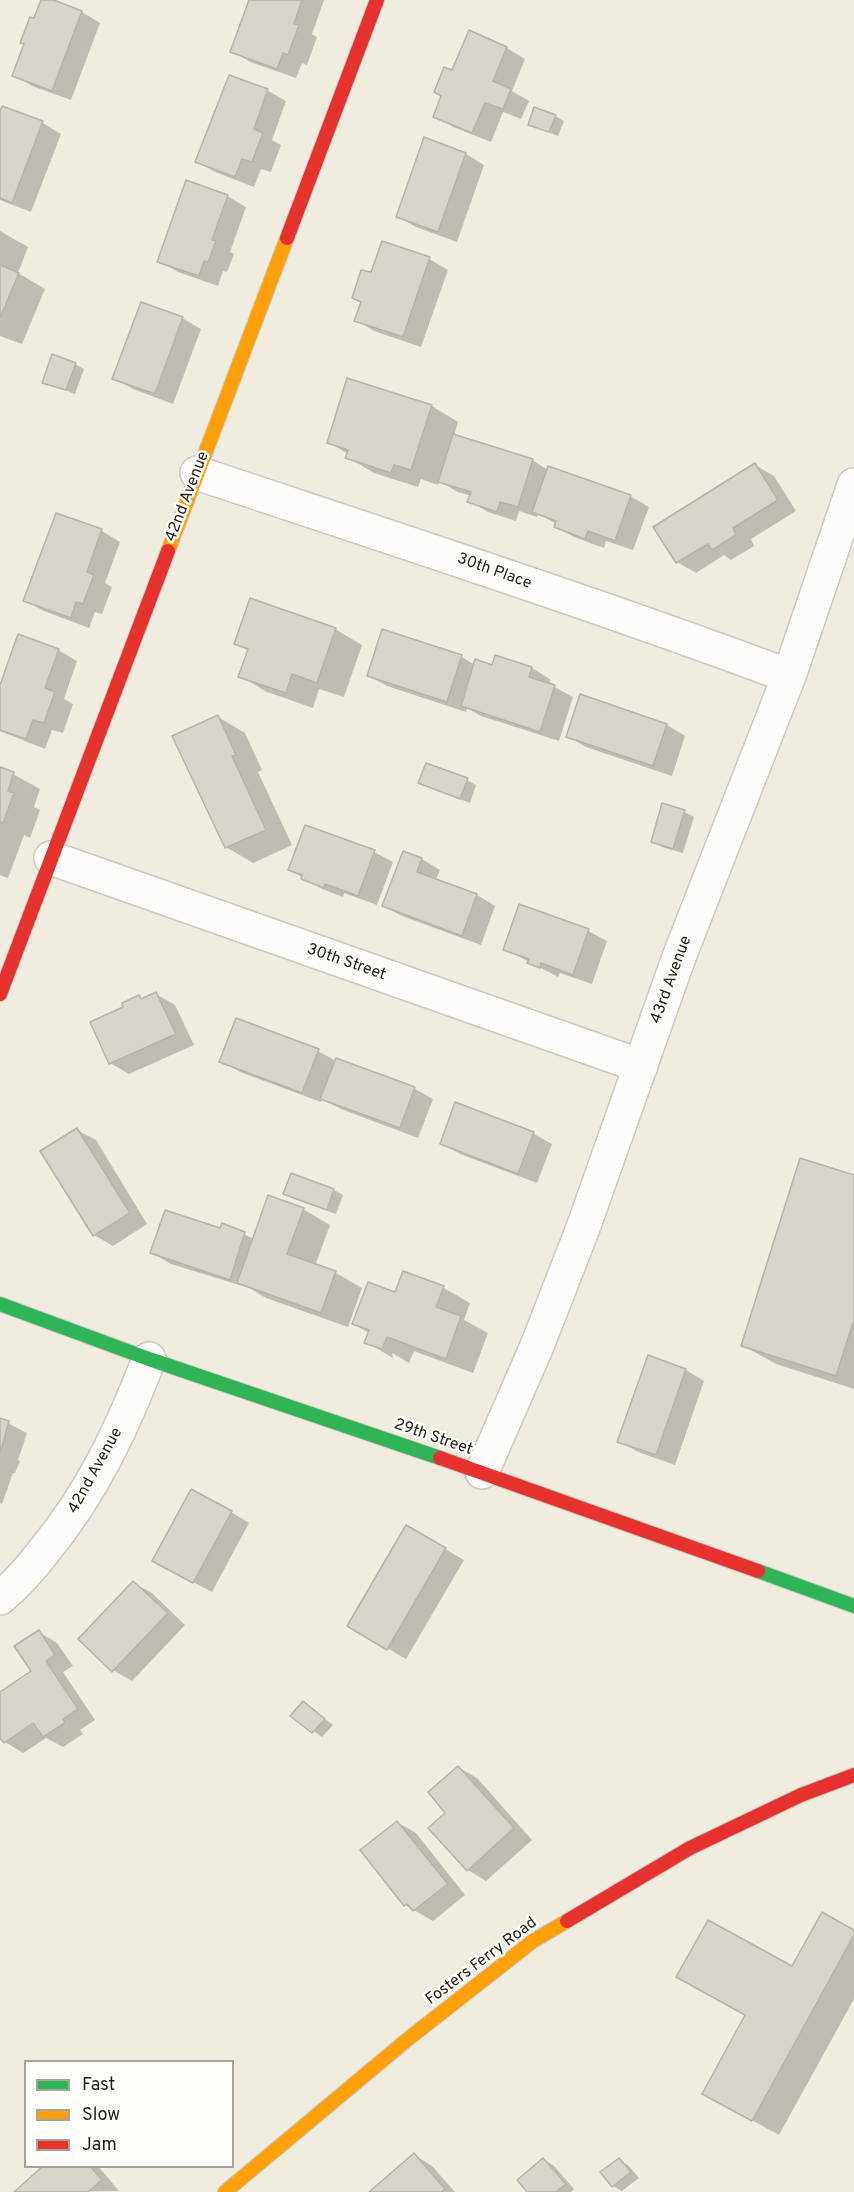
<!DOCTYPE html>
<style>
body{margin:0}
#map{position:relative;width:854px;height:2192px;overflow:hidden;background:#f0ece0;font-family:Overpass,sans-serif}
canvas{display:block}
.legend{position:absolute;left:24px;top:2060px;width:210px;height:108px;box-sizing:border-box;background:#fffdf9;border:2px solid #a6a49f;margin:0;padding:8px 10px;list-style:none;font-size:18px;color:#211f17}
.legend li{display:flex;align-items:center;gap:12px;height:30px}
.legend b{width:30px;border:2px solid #a6a49f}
</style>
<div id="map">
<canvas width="854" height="2192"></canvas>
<ul class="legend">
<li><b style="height:8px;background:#30b455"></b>Fast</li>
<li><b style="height:8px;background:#ff9f0a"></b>Slow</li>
<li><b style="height:8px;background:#e5322d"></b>Jam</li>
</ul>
</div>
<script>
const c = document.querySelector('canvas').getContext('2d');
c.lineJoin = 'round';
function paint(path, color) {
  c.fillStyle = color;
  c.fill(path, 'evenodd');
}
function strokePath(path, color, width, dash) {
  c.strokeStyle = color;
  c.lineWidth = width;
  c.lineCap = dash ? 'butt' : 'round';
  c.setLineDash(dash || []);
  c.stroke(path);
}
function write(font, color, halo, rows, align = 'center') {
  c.font = font + ' Overpass,sans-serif';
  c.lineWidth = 5;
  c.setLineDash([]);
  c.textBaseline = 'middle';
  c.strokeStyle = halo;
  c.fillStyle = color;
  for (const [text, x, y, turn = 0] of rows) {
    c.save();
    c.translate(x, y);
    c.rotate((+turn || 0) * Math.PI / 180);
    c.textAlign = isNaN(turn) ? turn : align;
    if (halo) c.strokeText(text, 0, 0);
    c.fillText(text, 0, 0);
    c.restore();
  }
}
paint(new Path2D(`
 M42 0H49L82 12 100 23 71 100 32 86 14 75Z
 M250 0H324L312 34 317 37 307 65 302 63 296 78 250 62 232 51Z
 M469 32 507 48 525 59 512 91 529 101 521 119 503 112 491 142 453 127 435 116Z
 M229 77 268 91 286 101 272 140 281 145 271 172 261 169 254 187 215 172 197 162Z
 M3 108 43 123 61 134 31 212 0 200V115Z
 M555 116 564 121 558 136 530 125Z
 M466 154 484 165 457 242 416 227 397 216Z
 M227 196 246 207 230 252 234 254 227 272 223 271 218 286 178 272 159 261Z
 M0 231 28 247 18 273 45 289 22 344 0 336Z
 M383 243 429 259 448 270 421 347 374 331 356 320 362 303 353 298 372 274Z
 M182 318 201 329 173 404 133 389 114 378Z
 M75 364 84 369 75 394 44 382Z
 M348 380 432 406 458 422 454 436 532 460 548 470 630 496 649 507 633 550 606 541 604 548 574 537 556 527 557 524 538 514 537 517 519 511 516 521 488 512 469 501 471 496 458 492 439 481 438 485 421 479 418 487 374 473 347 457 348 454 329 442Z
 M755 465 774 476 796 511 751 539 754 546 731 560 724 555 696 573 677 562Z
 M56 515 102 531 120 542 105 583 112 587 102 614 95 612 89 628 44 611 25 601Z
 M335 629 362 645 344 697 319 689 313 708 267 692 240 676 249 651 236 643Z
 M383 631 462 657 475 665 493 667 496 657 532 668 550 679 549 684 573 697 559 741 481 716 467 708 466 712 387 686 369 676Z
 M58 650 77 661 64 699 73 704 63 733 52 730 45 749 0 731V689Z
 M581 696 667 725 685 736 672 776 586 747 567 736Z
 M218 717 245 733 262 770 258 772 292 845 253 863 226 847Z
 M0 769 13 774 40 789 34 807 40 810 30 838 24 835 8 878 0 875Z
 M467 780 476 785 470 803 420 783Z
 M663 805 684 812 694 817 683 853 662 847 652 841Z
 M374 852 393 862 377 905 344 893 343 897 322 889 290 870Z
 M403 853 422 859 440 870 436 880 477 895 495 906 481 945 402 916 384 906Z
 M588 931 607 941 592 984 560 973 558 977 505 949Z
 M156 994 175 1005 194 1045 129 1074 110 1063 125 1008 139 997 144 999Z
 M318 1051 336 1061 337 1059 415 1089 433 1099 418 1138 341 1109 322 1099 321 1102 240 1072 221 1061Z
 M456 1104 534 1134 552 1144 537 1183 460 1154 441 1143Z
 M77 1130 96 1140 147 1224 113 1246 94 1235Z
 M854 1177V1389L776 1364 742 1345Z
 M334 1190 343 1195 336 1214 294 1199 285 1194Z
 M303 1209 330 1225 315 1266 336 1273 362 1288 348 1327 266 1298 249 1288 171 1264 152 1253 221 1230 223 1225 254 1239Z
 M404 1273 444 1288 470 1303 464 1320 488 1333 473 1373 414 1351 409 1363 392 1353 393 1358 366 1342 369 1333 354 1324 396 1294Z
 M649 1357 686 1370 704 1381 675 1465 638 1452 619 1441Z
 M0 1419 27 1433 18 1460 20 1461 15 1473H13L2 1504 0 1503Z
 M231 1512 249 1523 212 1592 172 1571Z
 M407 1527 464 1560 406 1659 349 1626Z
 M133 1583 152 1593 185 1625 132 1681 113 1670Z
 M39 1632 57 1643 73 1666 63 1672 95 1720 80 1730 83 1734 63 1747 46 1738 23 1753 5 1742 0 1735V1693L33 1671Z
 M304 1703 333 1725 322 1737 293 1715Z
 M458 1767 477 1778 532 1840 486 1881 468 1870 447 1813Z
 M397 1822 416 1833 465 1895 433 1921 405 1905 362 1850Z
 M854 1931V1999L779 2135 731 2109 793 1968Z
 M414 2155 432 2166 455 2192H372Z
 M544 2160 553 2165 574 2189 571 2192H529Z
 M619 2160 628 2165 639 2178 622 2191 613 2186Z
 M45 2166H98L119 2191 16 2192Z`), '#0003');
const building = new Path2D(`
 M41 0H54L82 11 52 91 12 76 24 44 20 43 30 17 34 18Z
 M249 0H302L294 24 299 25 288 55 283 53 277 69 230 52Z
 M469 30 507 47 493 81 511 89 503 109 485 103 472 133 433 117 441 96 434 92 444 67 452 70Z
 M229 75 268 89 254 129 263 133 252 162 242 159 235 177 195 162Z
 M2 106 43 121 12 203 0 198V111Z
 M534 107 556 115 549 132 528 125Z
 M424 137 466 153 438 232 396 217Z
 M186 180 228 195 212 240 216 241 208 262 204 261 199 276 157 262Z
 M382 241 430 257 403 337 354 321 361 302 352 298 361 270 371 272Z
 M0 265 19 273 0 318Z
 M141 302 183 317 155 394 112 379Z
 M52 354 76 363 66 390 42 383Z
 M347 378 432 405 411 470 394 465 391 473 345 458 348 450 327 443Z
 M453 434 533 459 518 507 500 502 497 512 467 502 471 492 438 482Z
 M755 463 778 500 733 528 736 535 712 550 708 544 676 563 653 527Z
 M548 466 631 495 615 541 588 531 585 539 554 527 556 521 532 512Z
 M56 513 102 529 87 572 94 575 83 604 76 602 71 618 23 601Z
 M250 598 336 628 317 683 292 674 286 693 238 677 248 649 234 644Z
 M382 629 462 655 447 702 367 676Z
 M18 634 59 649 45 688 55 692 44 723 33 720 26 739 0 730V685Z
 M495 655 532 667 529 677 555 685 540 732 461 706 475 659 492 665Z
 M580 694 667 724 653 766 566 737Z
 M218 715 236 755 232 756 266 830 225 848 172 736Z
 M426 763 468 778 460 799 418 783Z
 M0 767 14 772 8 791 14 793 3 823 0 822Z
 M662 803 685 810 673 849 651 842Z
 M305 825 375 850 358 896 325 884 324 888 301 879 302 875 288 870Z
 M403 851 422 858 417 872 477 894 462 936 382 906Z
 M519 904 589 929 573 975 541 963 540 968 527 963 529 959 503 950Z
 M156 992 176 1034 109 1064 90 1022 123 1007 122 1003 139 995 141 999Z
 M236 1018 319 1049 302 1093 219 1062Z
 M336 1058 415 1087 400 1128 320 1099Z
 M455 1102 534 1132 518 1174 440 1144Z
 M77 1128 130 1213 93 1236 40 1151Z
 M800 1158 854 1175V1320L836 1376 741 1346Z
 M291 1173 334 1189 327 1210 283 1194Z
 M268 1195 304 1208 287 1254 336 1271 321 1313 237 1283Z
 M165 1210 220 1228 222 1223 245 1232 230 1280 150 1253Z
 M403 1271 444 1286 436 1307 461 1316 446 1359 387 1337 382 1349 364 1343 369 1330 352 1324 368 1282 395 1292Z
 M648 1355 686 1369 656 1455 617 1442Z
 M0 1418 9 1421 0 1454Z
 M191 1489 232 1511 193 1583 152 1561Z
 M406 1525 446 1548 387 1650 347 1626Z
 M133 1581 168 1613 112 1672 78 1639Z
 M39 1630 55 1655 46 1661 78 1709 63 1719 65 1723 43 1737 33 1723 4 1743 0 1738V1692L31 1671 14 1646Z
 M303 1701 325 1719 312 1733 290 1716Z
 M458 1766 514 1828 467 1871 428 1828 445 1813 428 1792Z
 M397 1821 448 1884 413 1911 407 1904 404 1906 360 1850Z
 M822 1912 854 1930V1935L752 2121 702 2094 745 2015 676 1977 708 1920 792 1966Z
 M414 2153 445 2189 441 2192H369Z
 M543 2158 566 2184 556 2192H527L517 2180Z
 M619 2158 631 2172 612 2187 600 2172Z
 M43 2166H90L102 2180 88 2192H14Z`);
paint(building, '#d7d4cb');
strokePath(building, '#b6b3aa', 1.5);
const street = new Path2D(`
 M197 473C395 539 593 603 789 676
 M51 858 641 1066
 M482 1472 537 1346 583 1228 679 957 789 676 854 485
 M0 1598C16 1585 31 1568 44 1551 92 1493 122 1429 149 1359`);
const fast = new Path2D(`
 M0 1304 149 1359 440 1458
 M758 1571 854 1606`);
const slow = new Path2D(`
 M168 551 287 238
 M225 2192 408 2039 533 1941 567 1921`);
const jam = new Path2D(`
 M287 238 377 0
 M0 994 168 551
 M440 1458 758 1571
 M567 1921 690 1848 801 1795 854 1775`);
strokePath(street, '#cdcac2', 36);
strokePath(fast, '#cdcac2', 16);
strokePath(slow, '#cdcac2', 16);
strokePath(jam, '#cdcac2', 16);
strokePath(street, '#fdfcfa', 33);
strokePath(fast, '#30b455', 14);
strokePath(slow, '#ff9f0a', 14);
strokePath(jam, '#e5322d', 14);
write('16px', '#211f17', '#fffdf9', [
 ["42nd Avenue",188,497,-69],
 ["30th Place",494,572,20],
 ["30th Street",346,963,19],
 ["43rd Avenue",672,980,-70],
 ["29th Street",433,1438,19],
 ["42nd Avenue",96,1471,-61],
 ["Fosters Ferry Road",482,1962,-37]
]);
</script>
